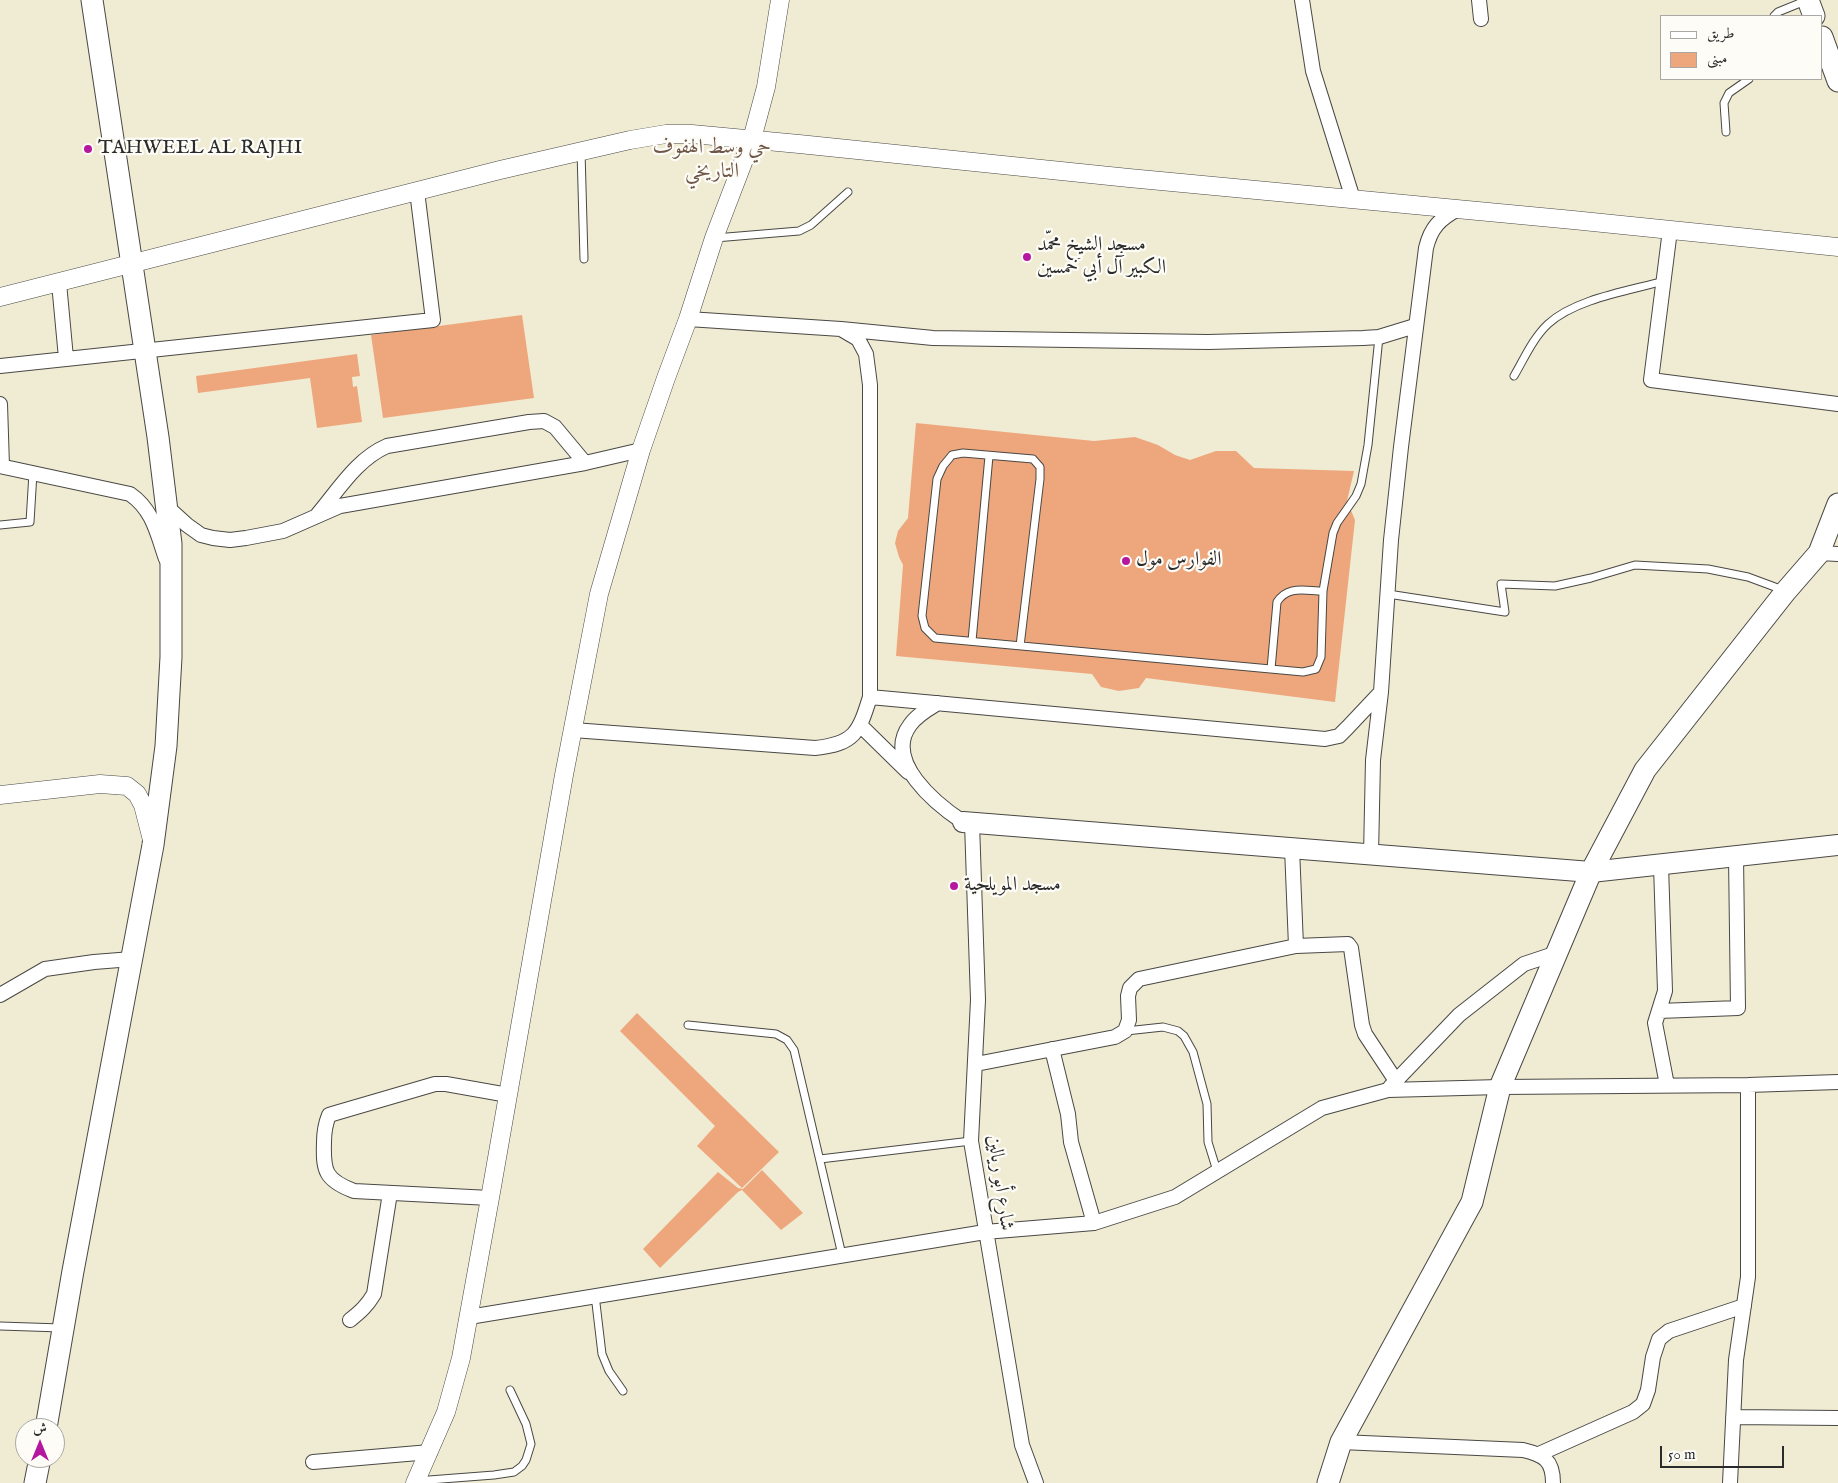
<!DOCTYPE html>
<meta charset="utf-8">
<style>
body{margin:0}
#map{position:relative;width:1838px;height:1483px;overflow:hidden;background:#f0ebd3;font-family:"IM FELL English",Amiri,serif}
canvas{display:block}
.legend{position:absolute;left:1660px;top:15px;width:162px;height:65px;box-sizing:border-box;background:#fdfcf7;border:1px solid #a9a8a5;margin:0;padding:6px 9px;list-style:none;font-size:15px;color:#2b2b2b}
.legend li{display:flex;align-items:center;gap:10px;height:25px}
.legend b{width:25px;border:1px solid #a9a8a5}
.north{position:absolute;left:15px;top:1418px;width:50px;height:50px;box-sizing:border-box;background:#fdfcf7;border:1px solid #a9a8a5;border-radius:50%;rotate:0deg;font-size:14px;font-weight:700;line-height:20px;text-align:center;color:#2b2b2b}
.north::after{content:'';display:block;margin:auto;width:18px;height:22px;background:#b5179e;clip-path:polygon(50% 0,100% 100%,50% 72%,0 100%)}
.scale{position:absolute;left:1660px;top:1446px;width:124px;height:22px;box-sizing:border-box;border:2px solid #2b2b2b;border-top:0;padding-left:6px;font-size:15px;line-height:18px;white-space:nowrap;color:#2b2b2b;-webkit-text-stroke:4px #fdfcf7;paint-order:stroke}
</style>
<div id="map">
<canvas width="1838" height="1483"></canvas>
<ul class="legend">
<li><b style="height:6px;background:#fff"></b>طريق</li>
<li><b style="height:14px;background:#eea77d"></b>مبنى</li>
</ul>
<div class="north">ش</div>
<div class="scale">50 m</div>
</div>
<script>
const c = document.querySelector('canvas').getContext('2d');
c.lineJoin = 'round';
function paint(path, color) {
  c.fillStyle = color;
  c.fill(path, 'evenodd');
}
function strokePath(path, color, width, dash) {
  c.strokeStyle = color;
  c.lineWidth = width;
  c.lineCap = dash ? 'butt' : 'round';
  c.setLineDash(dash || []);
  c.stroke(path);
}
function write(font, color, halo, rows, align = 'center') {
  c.font = font + ' "IM FELL English",Amiri,serif';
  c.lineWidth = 4.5;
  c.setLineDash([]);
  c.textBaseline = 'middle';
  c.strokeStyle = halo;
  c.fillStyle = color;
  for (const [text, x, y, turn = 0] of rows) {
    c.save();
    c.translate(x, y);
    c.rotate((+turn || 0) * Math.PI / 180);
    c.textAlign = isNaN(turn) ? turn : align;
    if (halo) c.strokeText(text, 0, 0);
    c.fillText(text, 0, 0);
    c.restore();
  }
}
paint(new Path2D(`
 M522 315 534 398 383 418 371 335Z
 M357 354 360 376 352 377 353 387 357 386 362 422 317 428 310 378 198 393 196 376Z
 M916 423 1094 441 1135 437 1158 445 1175 455 1190 460 1216 451H1236L1254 468 1354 471 1347 501 1355 520 1335 702 1146 678 1139 688 1119 691 1101 687 1092 674 896 656 903 565 899 557 895 543 898 531 908 518Z
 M637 1013 779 1152 742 1188 697 1146 715 1126 620 1031Z
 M762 1170 803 1213 781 1230 742 1190 738 1192 660 1268 643 1249 718 1172 738 1188 743 1189Z`), '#eea77d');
const service = new Path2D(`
 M1774 16 1778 12 1805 1
 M1726 132 1724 103 1729 93 1749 79
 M581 151 584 259
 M715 238 799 231 811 225 848 192
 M1514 376C1524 359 1533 338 1548 324 1575 299 1628 291 1664 281
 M0 525 30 522 33 473
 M1388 594 1505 612 1501 584 1555 586 1591 578 1635 565 1708 569 1748 577 1783 590
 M972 641 989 456
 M1020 646 1040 479V467L1033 459 963 453 952 455 943 466 937 479 922 616 925 628 935 638 1303 672 1316 669 1321 657 1323 591 1333 533 1337 523 1356 496 1361 484 1368 445 1379 337
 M1271 669 1277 602C1288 585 1305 591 1323 591
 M688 1025 776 1034 787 1040 794 1050 842 1255
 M1126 1031 1163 1027 1178 1031 1184 1036 1193 1052 1207 1104 1208 1142 1217 1171
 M820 1159 971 1141
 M595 1295 602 1354 609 1371 623 1391
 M0 1326 61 1328
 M416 1481 494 1475 514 1472 522 1466 526 1460 531 1444 526 1424 510 1390`);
const minor = new Path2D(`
 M1302 0 1313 71 1353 199
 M1479 0 1481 19
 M1670 230 1651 380 1838 404
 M59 283 66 358
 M688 319 841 329 933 338 1208 342 1363 338 1379 337 1415 326
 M841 329 858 339 866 354 870 385V697L1325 739 1339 736 1348 727 1381 692
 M0 366 433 320 417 191
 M0 404 2 466
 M0 466 130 494C153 510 157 533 166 559
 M166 506 187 525 201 535 213 538 230 540 246 538 283 531 340 506 585 463 641 450
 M318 514C339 489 357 459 387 446L529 422 544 421 555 427 585 463
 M1819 553 1838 554
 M938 703C928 709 917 715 910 725 883 761 936 804 963 822
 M861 726 908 772
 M573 730 815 748C855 744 859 732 870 697
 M972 823 978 1000 971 1141 1022 1445 1036 1483
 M1292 848 1296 946
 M1371 855 1373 760 1381 692 1391 540 1401 447 1426 248C1431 227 1440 219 1458 209
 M1661 865 1665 991 1655 1023 1667 1085
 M0 995 45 969 94 962 132 959
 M1659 1011 1738 1008 1736 856
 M1052 1049 1068 1114 1071 1142 1094 1223
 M976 1064 1115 1037 1125 1031 1129 1020 1128 996 1130 988 1139 979 1296 946 1348 944 1351 948 1362 1025 1365 1034 1396 1081
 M1390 1087 1459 1015 1524 964 1557 953
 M490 1198 354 1191C325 1180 323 1171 324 1142 324 1132 325 1125 329 1115L339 1112 435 1084H446L508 1095
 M469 1317 985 1232 1094 1223 1175 1197 1322 1108 1388 1090 1500 1087 1748 1085 1838 1082
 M350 1320C360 1312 367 1306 374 1294L390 1193
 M1733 1417 1838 1418
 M1341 1442 1523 1450C1544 1455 1553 1460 1553 1483
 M1539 1454 1633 1412 1643 1404 1648 1390 1653 1357 1659 1339 1669 1331 1744 1306
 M313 1462 430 1452
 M1730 1483 1736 1360 1748 1277V1085`);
const tertiary = new Path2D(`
 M0 297 500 170 630 140 666 134H692L799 144 1129 178 1573 220 1838 247
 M0 795 100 784 127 786 137 794 143 805 152 840
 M415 1483 446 1412 461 1358 490 1198 564 775 599 594 641 450 666 378 688 319 714 238 752 139 766 87 780 0`);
const secondary = new Path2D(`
 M963 822 1591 872 1838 845`);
const primary = new Path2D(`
 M1808 0 1814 16
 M1822 37 1838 81
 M46 1428 73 1271 153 845 166 746 171 657V544L158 437 92 0
 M35 1483 40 1458
 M1328 1483 1341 1442 1472 1202 1500 1087 1591 872 1645 770 1786 591 1819 553 1838 504`);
strokePath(service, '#494844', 9);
strokePath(minor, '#494844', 16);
strokePath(tertiary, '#494844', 19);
strokePath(secondary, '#494844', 22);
strokePath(primary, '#494844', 23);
strokePath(service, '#fff', 7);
strokePath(minor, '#fff', 14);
strokePath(tertiary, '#fff', 18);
strokePath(secondary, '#fff', 20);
strokePath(primary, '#fff', 21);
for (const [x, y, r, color] of [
 [88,149,5,"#b5179e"],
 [1027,257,5,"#b5179e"],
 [1126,561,5,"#b5179e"],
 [954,886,5,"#b5179e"]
]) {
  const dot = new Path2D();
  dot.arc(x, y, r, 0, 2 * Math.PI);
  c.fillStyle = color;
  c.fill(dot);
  strokePath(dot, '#fdfcf7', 2);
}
write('20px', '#2b2b2b', '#fdfcf7', [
 ["TAHWEEL AL RAJHI",98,149],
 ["مسجد الشيخ محمّد",1037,246],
 ["الكبير آل أبي خمسين",1037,269],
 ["الفوارس مول",1136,561],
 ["مسجد المويلحية",964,886]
], 'left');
write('20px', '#2b2b2b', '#fdfcf7', [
 ["شارع أبو ريالين",999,1183,82]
]);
write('21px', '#6f5648', '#fdfcf7', [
 ["حي وسط الهفوف",712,149],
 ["التاريخي",712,173]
]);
</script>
